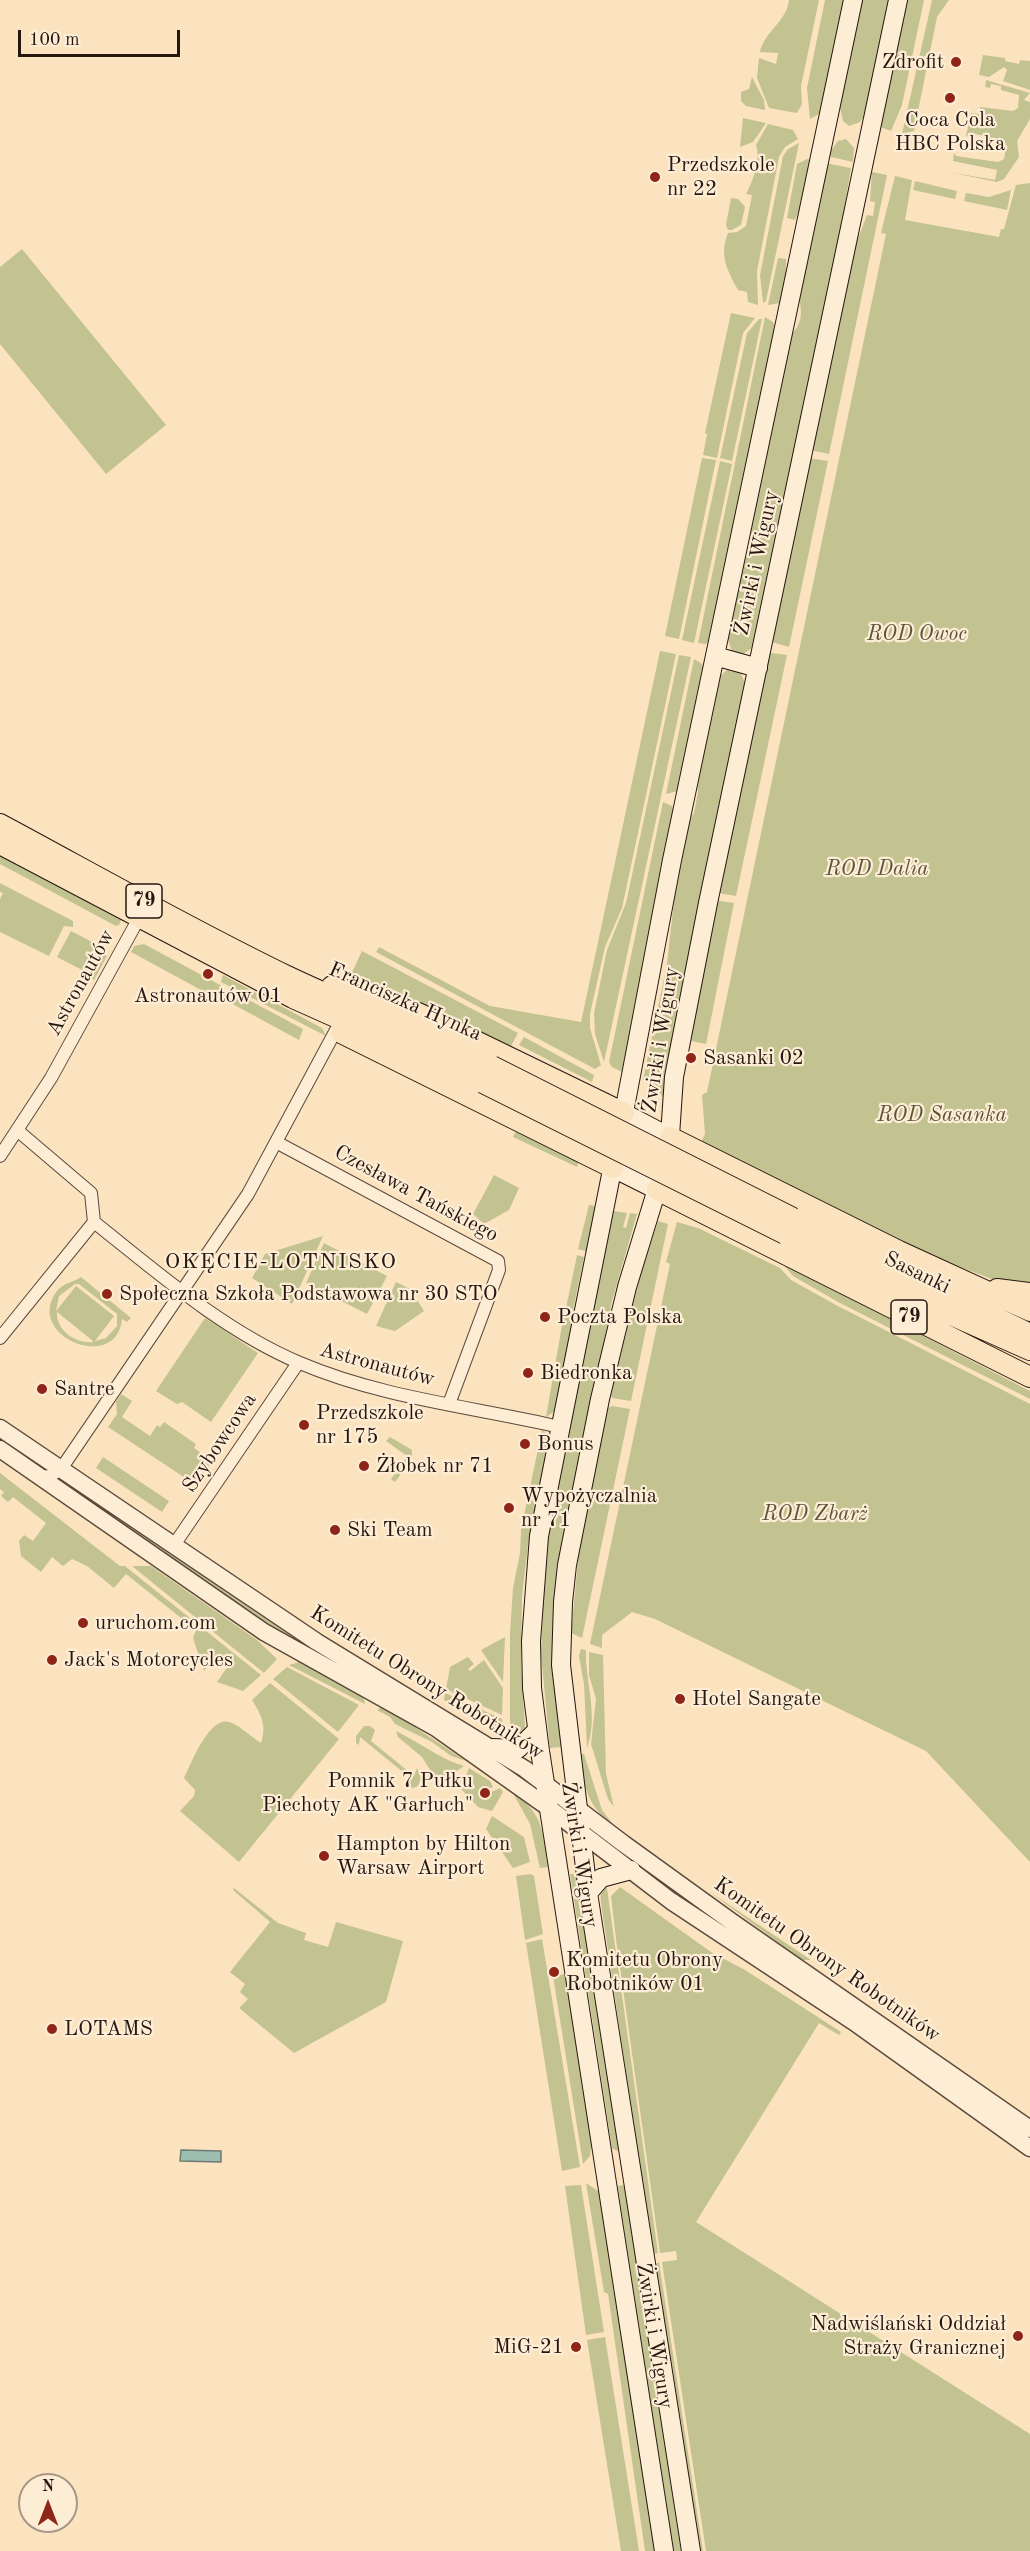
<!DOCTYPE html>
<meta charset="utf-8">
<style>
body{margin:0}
#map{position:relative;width:1030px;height:2551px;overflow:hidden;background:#fce3bf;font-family:"Old Standard TT",serif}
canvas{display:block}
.north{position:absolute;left:18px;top:2473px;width:60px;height:60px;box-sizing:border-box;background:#fdedd5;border:2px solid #a79786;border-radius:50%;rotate:0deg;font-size:16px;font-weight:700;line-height:24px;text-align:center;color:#251610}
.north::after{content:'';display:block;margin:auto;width:21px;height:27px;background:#8f2418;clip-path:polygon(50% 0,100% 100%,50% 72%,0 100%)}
.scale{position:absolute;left:18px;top:30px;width:162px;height:27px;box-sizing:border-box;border:3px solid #251610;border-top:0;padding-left:8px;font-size:18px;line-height:21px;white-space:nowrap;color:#251610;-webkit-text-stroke:4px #fdedd5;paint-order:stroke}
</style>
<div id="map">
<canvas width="1030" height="2551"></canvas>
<div class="north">N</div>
<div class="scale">100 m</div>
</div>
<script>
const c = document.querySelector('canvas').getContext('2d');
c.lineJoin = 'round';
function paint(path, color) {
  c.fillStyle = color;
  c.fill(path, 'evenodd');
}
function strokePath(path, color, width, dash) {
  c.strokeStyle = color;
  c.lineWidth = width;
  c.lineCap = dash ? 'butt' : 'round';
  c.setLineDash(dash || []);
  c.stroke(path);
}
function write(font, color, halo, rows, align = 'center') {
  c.font = font + ' "Old Standard TT",serif';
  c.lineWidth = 4.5;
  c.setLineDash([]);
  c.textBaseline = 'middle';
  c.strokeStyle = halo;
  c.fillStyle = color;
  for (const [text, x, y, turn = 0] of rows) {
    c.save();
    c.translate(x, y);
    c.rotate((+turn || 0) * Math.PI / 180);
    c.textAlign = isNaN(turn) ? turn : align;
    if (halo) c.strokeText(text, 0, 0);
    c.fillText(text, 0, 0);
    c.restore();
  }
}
paint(new Path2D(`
 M789 0H819L801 86 802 104 797 113 769 108 757 78 759 58 776 64 778 53 760 52C764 32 787 21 789 0Z
 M825 0H846L821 113 810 119 807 88Z
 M861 0H891L867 113 860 122 849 126 843 121 840 108Z
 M905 0H924L902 105 891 131 880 127Z
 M932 0H949L937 17 914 131 902 134Z
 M983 55 1005 58V61L1019 64 1020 60 1030 61V90L1003 81 1007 70 1004 67 989 77 979 75Z
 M752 77 764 100 765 110 746 106 741 101V92L749 89Z
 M986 80 1030 93 1024 100 1030 102V119L1017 141 1019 157 1004 179 997 182 949 172 995 180 997 170 953 161 954 153 956 156 998 162 1004 159 1006 148 1002 143 985 140V136L975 134 974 138 966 136 971 113 979 114 980 107 1013 111 1018 108 1019 95 1001 90V86L991 84 990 88 985 87Z
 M743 118 766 123 753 142 740 147Z
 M768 124 793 130 798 139 785 147 779 157 757 271 758 305 748 302 747 292 738 290C727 270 719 255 728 233L737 232 746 226 752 195 746 194C753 181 761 160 756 145Z
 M846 139 854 148 853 162 827 156 838 141Z
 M799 143 766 301 763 303 760 275 783 156 788 149Z
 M807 159 812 160 804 199 795 220 787 218 797 164Z
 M825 163 851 168 832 281 753 647 742 655 732 652 726 633 790 336C803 323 802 313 799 297Z
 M872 172 887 175 829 454 810 450 851 257 867 215 873 216 875 202 870 201Z
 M895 176 912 180 905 220 999 237 1001 229H1004L1016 185 1030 183V1285L992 1279 936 1258 701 1142 705 1134 702 1095 707 1092 886 234 881 233Z
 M915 181 957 191 955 199 913 190Z
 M1011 190 1007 210 964 201 966 193 989 197Z
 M731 198 738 199 745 207 741 225 732 230H728L726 225Z
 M22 249 166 425 106 474 0 344V267Z
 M778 258 786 259V284L780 303 768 305Z
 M731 313 755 318 743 333 717 458 703 455 707 434 705 433Z
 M765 317 773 322 776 328 711 641 705 644 698 643Z
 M759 319H762L732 461 720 458 747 333Z
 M702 458 716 460 679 639 665 636Z
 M808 458 828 461 789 647 772 642Z
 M720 461 732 464 694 643 682 640Z
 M660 651 676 654 622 908 605 947 590 1014V1028L601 1065 595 1069 376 952 379 947 490 1006 581 1022Z
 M771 653 787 655 736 896 718 893 767 657Z
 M679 655 691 657 604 1062 595 1034 594 1013 607 950 626 903Z
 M694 659 702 664 704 669 678 791 666 794Z
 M728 669 740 671 746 686 663 1097 651 1083 643 1080 667 964 678 864 686 825 694 813 698 792 697 778 718 678Z
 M663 802 672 806 674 811 622 1072 612 1067 609 1062Z
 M0 852 122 918 119 925 116 926 0 864Z
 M0 883 73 921V927L64 926 49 956 0 932V899L3 893 0 892Z
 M720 901 734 903 706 1044 691 1041 699 985 716 902Z
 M71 931 98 945 96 950 107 956 94 980 83 974 84 971 57 957Z
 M144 944 222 986 228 998 225 1003 131 952 134 946Z
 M362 951 518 1033 511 1046 385 990 350 986 348 981Z
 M223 975 322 1028 326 1036 221 982Z
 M228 989 303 1029 299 1040 229 1002 231 999Z
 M524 1037 594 1075 592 1082 519 1045Z
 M517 1129 579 1160 577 1167 513 1137Z
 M494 1175 519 1188 509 1210 484 1224 473 1214Z
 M589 1205 597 1206 589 1252 578 1249Z
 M613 1211 627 1213 623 1227 626 1228 630 1213 637 1214 612 1301 556 1582 553 1650 561 1747 550 1748 541 1654 546 1539Z
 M658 1221 668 1224 631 1401 612 1398 611 1395 639 1280Z
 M677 1222 698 1228 780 1268 791 1280 836 1305 1030 1404V1862L926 1751 655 1619 632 1612 602 1635V1648L590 1644 670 1264 666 1262Z
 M323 1236 292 1304 252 1278 265 1254Z
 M324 1243 387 1276 367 1314 306 1283Z
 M577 1255 584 1257 573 1310 566 1308Z
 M782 1263 1030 1391V1399L838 1302 793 1276Z
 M81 1277 131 1318 127 1322 122 1319C117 1374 23 1336 57 1291 63 1283 74 1282 81 1277ZM75 1284H79L117 1314V1326L106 1338 95 1341 114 1316 76 1286 56 1311 59 1296ZM57 1312 93 1341V1342C75 1344 56 1330 57 1312Z
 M396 1282 410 1289 424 1311 395 1331 376 1326Z
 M564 1314 575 1315 555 1411 546 1417Z
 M205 1318 258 1353 211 1422 182 1402 177 1404 156 1391Z
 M121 1394 132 1401 122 1417 150 1436 157 1425 160 1427 164 1422 196 1444 194 1448 208 1458 215 1449 218 1452 196 1485 108 1427 117 1414 116 1402Z
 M612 1406 630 1409 582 1638 571 1633 579 1550 608 1408Z
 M542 1430 548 1434V1443L528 1545 522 1596 521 1664 525 1727 522 1738 510 1724V1633L513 1588 520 1553 521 1530Z
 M390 1437 412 1450V1475L404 1470 395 1482 391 1479 407 1456 386 1441Z
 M103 1457 169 1501 162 1512 96 1468Z
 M0 1473 120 1566H125L261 1675 243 1691 217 1682 228 1666 215 1658 204 1671 193 1638 196 1630 126 1574 114 1588 87 1566 72 1559 63 1566 52 1557 41 1572 21 1556 19 1541 24 1535 33 1541 46 1523 13 1497 8 1502 1 1496 4 1492 0 1489Z
 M80 1488 367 1679 288 1640 76 1495Z
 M132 1566H151L257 1640 277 1659 264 1673Z
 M505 1637 503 1682 481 1650Z
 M581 1649 586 1650C585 1683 599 1715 587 1748L584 1684 579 1656Z
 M589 1652 603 1655 606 1774 614 1807 608 1799 591 1744 596 1699 589 1675Z
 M468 1657 474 1664 468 1669 470 1671 484 1660 503 1688 502 1715 446 1689 450 1667Z
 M299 1662 363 1696 365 1704 289 1665Z
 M287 1667 359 1705 338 1732 273 1679Z
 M270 1683 339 1739 239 1862 180 1811 194 1796 195 1790 184 1778C191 1764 209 1716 229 1722 240 1725 252 1738 261 1743 267 1726 261 1714 252 1700Z
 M445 1693 502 1719V1725L491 1727 444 1700Z
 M383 1706 466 1761 451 1756 432 1742 395 1724 390 1717 377 1710Z
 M364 1726H370L375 1730 371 1741 414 1776 417 1768 421 1778 418 1786 413 1788 408 1786 409 1777 360 1737 359 1745 356 1743V1736Z
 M396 1731C419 1742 440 1759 464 1766L444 1780 432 1773 422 1757 398 1737Z
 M584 1754 602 1810 615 1827C586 1805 585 1789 580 1755Z
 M469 1768 490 1781 493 1787 483 1791 485 1795 500 1788 503 1792 492 1811 478 1807 461 1789Z
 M513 1793C544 1813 543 1834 548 1867L540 1868 530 1824Z
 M492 1816 524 1837 530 1862 513 1868 486 1829Z
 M531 1874 534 1876 543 1934 525 1940 516 1876Z
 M570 1874H576L620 2145 617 2151 612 2148Z
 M606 1881 658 2253 653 2254 601 1903 600 1889Z
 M620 1887 711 1952 745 1970 841 2032 839 2035 819 2023 696 2222 1030 2434V2551H706L662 2262 677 2260 676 2251 660 2253 616 1939 611 1896Z
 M234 1888 278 1923 306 1933 304 1940 328 1947 336 1922 403 1941 386 2002 294 2053 239 2008 248 1999 240 1992 245 1984 230 1972 270 1922 233 1890Z
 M707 1890 811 1960H802Z
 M542 1939 580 2167 562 2171 526 1943Z
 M565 1974 592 2142 590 2156 583 2164 553 1976Z
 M586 2183 598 2191 600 2196 655 2551H645L608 2294 604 2292Z
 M581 2185 604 2332 586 2335 565 2186Z
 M623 2185 625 2189 681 2551H673L618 2188V2186Z
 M659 2262 703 2551H698L656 2264Z
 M605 2337 639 2551H621L587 2340Z`), '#c2c390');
const water = new Path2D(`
 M181 2150 221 2151V2162L180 2161Z`);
paint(water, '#9fbeb2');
strokePath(water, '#6e7b71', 1.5);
const minor = new Path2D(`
 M17 1130 91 1193 94 1222C158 1273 224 1331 300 1363 382 1398 474 1407 560 1427
 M276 1142 498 1261 499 1270 449 1404
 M0 1156 51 1078 139 918
 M0 1338 94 1222
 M40 1477 50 1476 61 1469 248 1194 336 1030
 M174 1545 298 1363`);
const tertiary = new Path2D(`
 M0 1428 317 1642 525 1769 624 1844 732 1922 1030 2129
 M0 1449 264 1632 436 1728 549 1808 671 1901 854 2022 1030 2148`);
const secondary = new Path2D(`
 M715 656 758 668
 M624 1113 670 1137
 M621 1128 672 860 853 0
 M669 1150 674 1077 708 903 898 0
 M615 1155 539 1536 531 1641 532 1688 540 1751 664 2551
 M613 1168 657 1190
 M661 1176 627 1287 600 1399 567 1565 563 1602 561 1665 588 1893 691 2551
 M493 1748 518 1749 537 1730
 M588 1893 601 1878 631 1870`);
const primary = new Path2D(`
 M0 824C95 875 190 929 287 976 354 1008 425 1034 492 1066
 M0 844 293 998 483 1083
 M332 986 418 1013 624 1113
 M341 1033 613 1168
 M670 1137 899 1251 1030 1311
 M657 1190 1030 1377
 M793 1218 1030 1334
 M785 1234 904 1294 1030 1350
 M997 1289 1030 1293`);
strokePath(minor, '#5b493c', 14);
strokePath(tertiary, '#5b493c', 19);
strokePath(secondary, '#251610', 20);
strokePath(primary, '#251610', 22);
strokePath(minor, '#fdedd5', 12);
strokePath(tertiary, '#fdedd5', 16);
strokePath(secondary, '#fdedd5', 18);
strokePath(primary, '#fce3bf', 20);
const primaryBridge = new Path2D(`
 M492 1066 793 1218
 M483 1083 785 1234`);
strokePath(primaryBridge, '#251610', 22, []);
strokePath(primaryBridge, '#fce3bf', 20);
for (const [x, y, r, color] of [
 [956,62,6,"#8f2418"],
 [950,98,6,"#8f2418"],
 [655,177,6,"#8f2418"],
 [208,974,6,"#8f2418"],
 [691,1058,6,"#8f2418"],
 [107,1294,6,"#8f2418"],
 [545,1317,6,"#8f2418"],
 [528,1373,6,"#8f2418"],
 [42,1389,6,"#8f2418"],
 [304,1425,6,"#8f2418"],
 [525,1444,6,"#8f2418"],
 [364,1466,6,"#8f2418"],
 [509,1508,6,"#8f2418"],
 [335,1530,6,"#8f2418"],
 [83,1623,6,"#8f2418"],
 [52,1660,6,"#8f2418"],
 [680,1699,6,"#8f2418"],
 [485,1793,6,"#8f2418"],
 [324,1856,6,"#8f2418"],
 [554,1972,6,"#8f2418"],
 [52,2029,6,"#8f2418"],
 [1018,2336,6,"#8f2418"],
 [576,2347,6,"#8f2418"]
]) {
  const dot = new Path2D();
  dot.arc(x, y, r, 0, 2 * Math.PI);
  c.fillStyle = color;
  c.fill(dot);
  strokePath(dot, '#fdedd5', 2);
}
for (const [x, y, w] of [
 [144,901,36],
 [909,1317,36]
]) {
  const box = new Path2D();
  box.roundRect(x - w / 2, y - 17, w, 34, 4.5);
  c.fillStyle = '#fdedd5';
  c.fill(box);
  strokePath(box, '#251610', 1.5);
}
write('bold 20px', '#251610', null, [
 ["79",144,901],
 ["79",909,1317]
]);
write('21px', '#251610', '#fdedd5', [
 ["Zdrofit",944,62,"right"],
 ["Coca Cola",950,120,"center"],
 ["HBC Polska",950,144,"center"],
 ["Przedszkole",667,165],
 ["nr 22",667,189],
 ["Astronautów 01",208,996,"center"],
 ["Sasanki 02",703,1058],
 ["Społeczna Szkoła Podstawowa nr 30 STO",119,1294],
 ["Poczta Polska",557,1317],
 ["Biedronka",540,1373],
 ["Santre",54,1389],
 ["Przedszkole",316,1413],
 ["nr 175",316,1437],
 ["Bonus",537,1444],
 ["Żłobek nr 71",376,1466],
 ["Wypożyczalnia",521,1496],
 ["nr 71",521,1520],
 ["Ski Team",347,1530],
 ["uruchom.com",95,1623],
 ["Jack's Motorcycles",64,1660],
 ["Hotel Sangate",692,1699],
 ["Pomnik 7 Pułku",473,1781,"right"],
 ["Piechoty AK \"Garłuch\"",473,1805,"right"],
 ["Hampton by Hilton",336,1844],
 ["Warsaw Airport",336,1868],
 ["Komitetu Obrony",566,1960],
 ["Robotników 01",566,1984],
 ["LOTAMS",64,2029],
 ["Nadwiślański Oddział",1006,2324,"right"],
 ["Straży Granicznej",1006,2348,"right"],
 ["MiG-21",564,2347,"right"]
], 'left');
write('21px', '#251610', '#fdedd5', [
 ["Żwirki i Wigury",757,563,-78],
 ["Astronautów",81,983,-61],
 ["Franciszka Hynka",405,1002,24],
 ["Żwirki i Wigury",661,1040,-81],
 ["Czesława Tańskiego",416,1194,28],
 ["Sasanki",917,1273,26],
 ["Astronautów",377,1365,15],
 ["Szybowcowa",220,1443,-56],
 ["Komitetu Obrony Robotników",427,1683,32],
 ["Żwirki i Wigury",579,1855,81],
 ["Komitetu Obrony Robotników",827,1960,35],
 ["Żwirki i Wigury",654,2336,81]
]);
write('italic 21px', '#5c533d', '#fdedd5', [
 ["ROD Owoc",917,634],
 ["ROD Dalia",877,869],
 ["ROD Sasanka",942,1115],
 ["ROD Zbarż",815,1514]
]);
c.letterSpacing = '1.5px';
write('22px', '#251610', '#fdedd5', [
 ["OKĘCIE-LOTNISKO",281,1262]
]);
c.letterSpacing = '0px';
</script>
